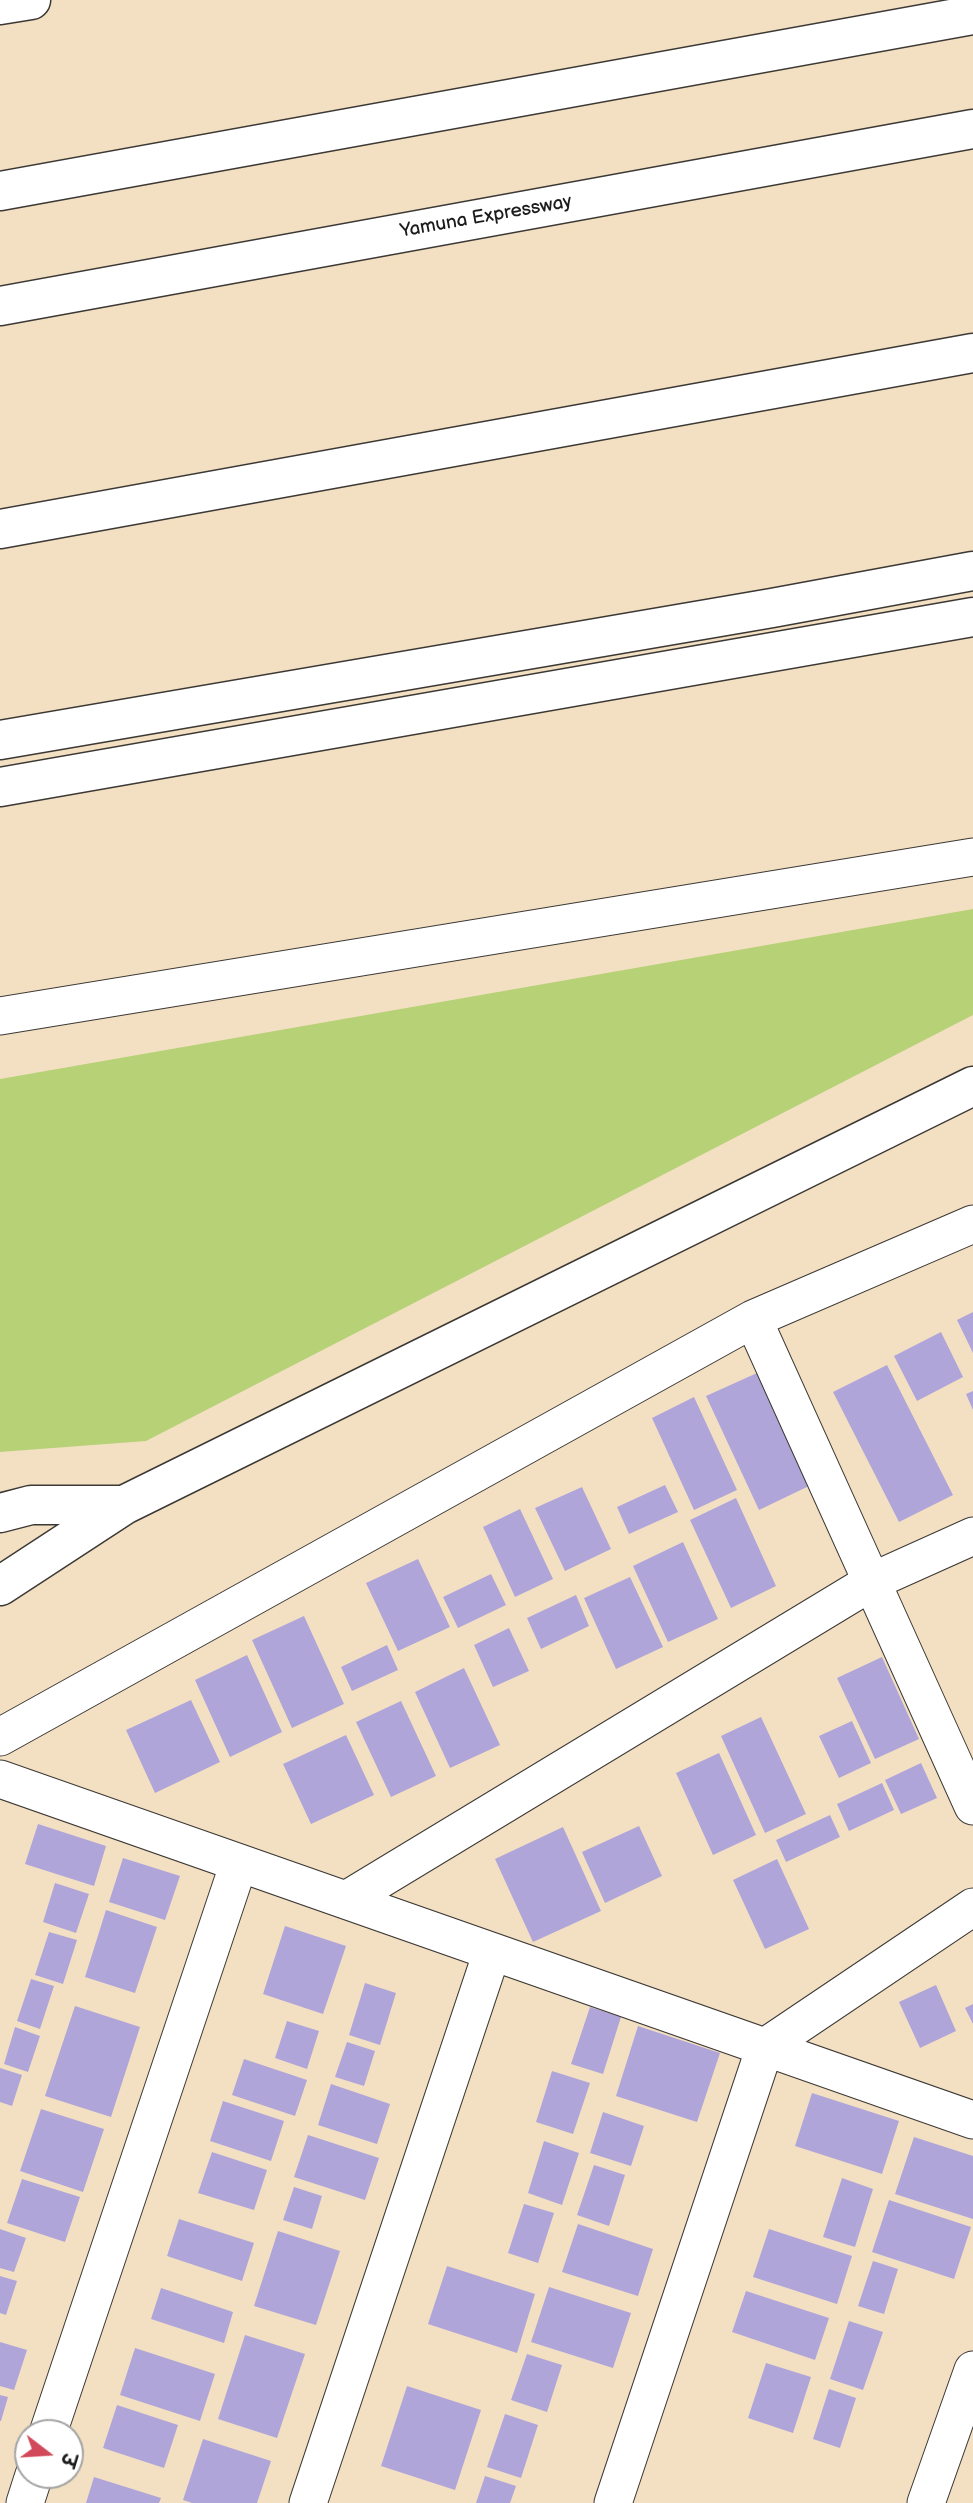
<!DOCTYPE html>
<meta charset="utf-8">
<style>
body{margin:0}
#map{position:relative;width:973px;height:2503px;overflow:hidden;background:#f3e0c3;font-family:"Balsamiq Sans","Playpen Sans Deva",sans-serif}
canvas{display:block}
.north{position:absolute;left:14px;top:2419px;width:70px;height:70px;box-sizing:border-box;background:#fff;border:2px solid #a4a4a4;border-radius:50%;rotate:107deg;font-size:19px;font-weight:700;line-height:28px;text-align:center;color:#1c1c1c}
.north::after{content:'';display:block;margin:auto;width:24px;height:32px;background:#d1495b;clip-path:polygon(50% 0,100% 100%,50% 72%,0 100%)}
</style>
<div id="map">
<canvas width="973" height="2503"></canvas>
<div class="north">उ</div>
</div>
<script>
const c = document.querySelector('canvas').getContext('2d');
c.lineJoin = 'round';
function paint(path, color) {
  c.fillStyle = color;
  c.fill(path, 'evenodd');
}
function strokePath(path, color, width, dash) {
  c.strokeStyle = color;
  c.lineWidth = width;
  c.lineCap = dash ? 'butt' : 'round';
  c.setLineDash(dash || []);
  c.stroke(path);
}
function write(font, color, halo, rows, align = 'center') {
  c.font = font + ' "Balsamiq Sans",sans-serif';
  c.lineWidth = 5;
  c.setLineDash([]);
  c.textBaseline = 'middle';
  c.strokeStyle = halo;
  c.fillStyle = color;
  for (const [text, x, y, turn = 0] of rows) {
    c.save();
    c.translate(x, y);
    c.rotate((+turn || 0) * Math.PI / 180);
    c.textAlign = isNaN(turn) ? turn : align;
    if (halo) c.strokeText(text, 0, 0);
    c.fillText(text, 0, 0);
    c.restore();
  }
}
paint(new Path2D(`
 M973 909V1015L146 1441 0 1452V1079Z`), '#b7d177');
paint(new Path2D(`
 M973 1312V1353L957 1320Z
 M941 1332 963 1377 917 1401 894 1356Z
 M887 1365 953 1495 899 1522 833 1392Z
 M757 1373 809 1486 759 1510 706 1396Z
 M973 1391V1410L966 1394Z
 M694 1397 737 1490 694 1510 652 1418Z
 M665 1485 678 1512 629 1534 617 1507Z
 M582 1487 611 1549 565 1571 535 1508Z
 M736 1498 776 1586 731 1608 690 1520Z
 M520 1509 553 1579 515 1597 483 1527Z
 M683 1542 718 1619 668 1642 633 1566Z
 M418 1559 450 1627 398 1651 366 1583Z
 M491 1574 506 1605 458 1628 443 1597Z
 M630 1577 663 1647 616 1669 584 1598Z
 M576 1595 589 1626 541 1649 527 1618Z
 M304 1616 344 1704 292 1728 252 1640Z
 M509 1628 529 1671 493 1687 474 1645Z
 M387 1645 398 1670 352 1691 341 1667Z
 M247 1655 282 1732 230 1757 195 1680Z
 M882 1657 919 1739 875 1759 837 1678Z
 M464 1668 500 1745 450 1768 415 1692Z
 M191 1700 220 1762 155 1793 126 1730Z
 M401 1701 436 1776 391 1797 356 1722Z
 M761 1717 806 1814 765 1833 721 1736Z
 M852 1721 871 1763 839 1778 819 1736Z
 M346 1735 374 1795 311 1824 283 1764Z
 M719 1753 756 1835 713 1855 676 1773Z
 M921 1763 937 1798 901 1814 885 1780Z
 M882 1783 894 1810 849 1831 837 1804Z
 M830 1815 840 1837 786 1862 776 1840Z
 M38 1824 106 1846 94 1886 25 1864Z
 M639 1826 662 1876 605 1903 582 1852Z
 M563 1827 601 1911 533 1942 495 1859Z
 M123 1858 180 1876 165 1920 109 1902Z
 M777 1859 809 1929 765 1949 733 1880Z
 M55 1883 89 1894 76 1933 43 1922Z
 M106 1910 157 1927 135 1993 85 1977Z
 M285 1926 346 1946 323 2014 263 1994Z
 M49 1932 77 1940 63 1984 35 1975Z
 M31 1979 54 1986 40 2029 17 2021Z
 M365 1983 396 1993 380 2045 349 2035Z
 M936 1985 956 2031 920 2048 899 2002Z
 M973 2004V2024L965 2008Z
 M75 2006 140 2027 111 2117 45 2096Z
 M590 2007 621 2017 603 2074 571 2064Z
 M287 2021 319 2031 307 2069 275 2058Z
 M638 2026 720 2053 697 2122 616 2096Z
 M15 2027 40 2036 28 2072 4 2064Z
 M347 2042 375 2051 364 2086 335 2077Z
 M244 2059 307 2080 295 2116 232 2095Z
 M0 2068 22 2075 12 2106 0 2102Z
 M552 2071 590 2083 573 2134 536 2122Z
 M331 2084 390 2104 377 2144 318 2125Z
 M812 2093 899 2121 882 2174 795 2146Z
 M223 2101 284 2121 271 2161 210 2141Z
 M41 2109 104 2129 83 2192 20 2171Z
 M603 2112 644 2126 631 2166 590 2153Z
 M308 2135 379 2158 365 2200 294 2177Z
 M914 2137 973 2156V2219L895 2194Z
 M544 2141 579 2153 562 2205 528 2193Z
 M212 2152 267 2170 254 2210 198 2193Z
 M594 2165 625 2175 609 2226 577 2215Z
 M842 2178 873 2189 855 2247 823 2237Z
 M22 2179 80 2197 65 2242 7 2223Z
 M294 2187 322 2196 312 2229 283 2220Z
 M889 2200 971 2227 954 2279 872 2252Z
 M524 2204 554 2213 538 2263 508 2253Z
 M179 2219 254 2243 242 2281 167 2256Z
 M578 2224 653 2249 638 2296 562 2272Z
 M0 2229 26 2238 14 2272 0 2268Z
 M769 2229 852 2256 837 2304 753 2277Z
 M278 2231 340 2251 316 2325 254 2306Z
 M873 2261 898 2269 884 2314 858 2306Z
 M447 2266 535 2294 517 2353 428 2324Z
 M0 2276 17 2281 6 2315 0 2313Z
 M549 2287 631 2313 613 2368 531 2342Z
 M161 2288 233 2312 224 2343 151 2319Z
 M746 2291 829 2318 815 2360 732 2332Z
 M849 2321 883 2332 863 2390 830 2379Z
 M245 2335 305 2354 277 2438 218 2419Z
 M0 2342 27 2350 14 2390 0 2386Z
 M135 2348 215 2374 200 2421 120 2395Z
 M527 2354 562 2365 547 2412 511 2400Z
 M766 2363 811 2377 793 2433 748 2418Z
 M407 2386 481 2410 455 2490 381 2466Z
 M829 2389 856 2398 840 2448 813 2439Z
 M0 2395 8 2397 1 2421H0Z
 M117 2405 178 2425 164 2468 103 2448Z
 M505 2414 538 2425 521 2478 487 2467Z
 M203 2439 271 2461 257 2503H192L183 2500Z
 M485 2476 516 2486 510 2503H476Z
 M94 2477 161 2498 159 2503H86Z`), '#afa5d9');
const minor = new Path2D(`
 M0 1016 973 857
 M753 1319 973 1806
 M0 1737 753 1319 973 1224
 M0 1779 973 2120
 M346 1900 873 1581 973 1536
 M48 2433 239 1863
 M25 2503 34 2475
 M308 2503 492 1952
 M613 2503 765 2047 973 1907
 M926 2503 973 2370`);
const tertiary = new Path2D(`
 M0 5 31 0
 M0 529 973 353
 M0 1513 31 1505H124
 M0 1586 124 1505 973 1086`);
const secondary = new Path2D(`
 M0 740 772 608 973 571
 M0 787 973 617`);
const motorway = new Path2D(`
 M0 191 973 15
 M0 306 973 129`);
strokePath(minor, '#3c3935', 39);
strokePath(tertiary, '#3c3935', 41);
strokePath(secondary, '#3c3935', 41);
strokePath(motorway, '#3c3935', 41);
strokePath(minor, '#fff', 37);
strokePath(tertiary, '#fff', 38);
strokePath(secondary, '#fff', 38);
strokePath(motorway, '#fff', 38);
write('19px', '#1c1c1c', '#fff', [
 ["Yamuna Expressway",486,217,-10]
]);
</script>
